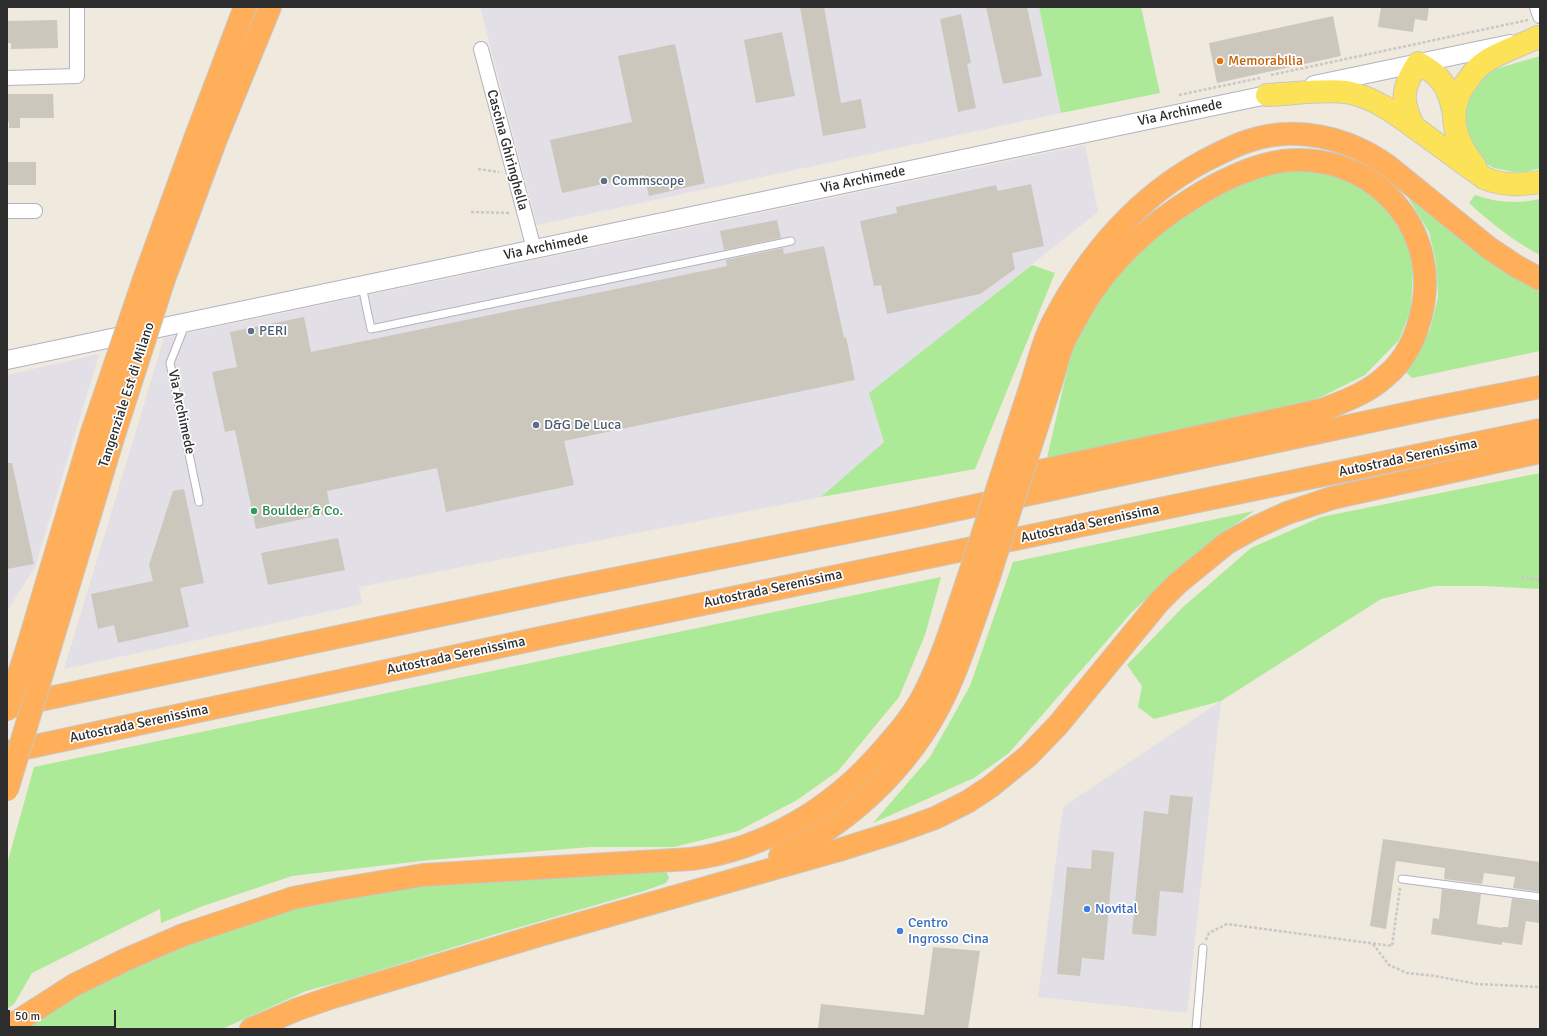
<!DOCTYPE html>
<style>
body{margin:0}
#map{position:relative;width:1547px;height:1036px;overflow:hidden;background:#efe9de;font-family:Signika,sans-serif}
canvas{display:block}
.frame{position:absolute;inset:0;border:8px solid #2d2d2d;pointer-events:none}
.scale{position:absolute;left:8px;top:1010px;width:108px;height:18px;box-sizing:border-box;border:2px solid #2d2d2d;border-top:0;padding-left:5px;font-size:12px;line-height:14px;white-space:nowrap;color:#2d2d2d;-webkit-text-stroke:3px #fff;paint-order:stroke}
</style>
<div id="map">
<canvas width="1547" height="1036"></canvas>
<div class="frame"></div>
<div class="scale">50 m</div>
</div>
<script>
const c = document.querySelector('canvas').getContext('2d');
c.lineJoin = 'round';
function paint(path, color) {
  c.fillStyle = color;
  c.fill(path, 'evenodd');
}
function strokePath(path, color, width, dash) {
  c.strokeStyle = color;
  c.lineWidth = width;
  c.lineCap = dash ? 'butt' : 'round';
  c.setLineDash(dash || []);
  c.stroke(path);
}
function write(font, color, halo, rows, align = 'center') {
  c.font = font + ' Signika,sans-serif';
  c.lineWidth = 3.5;
  c.setLineDash([]);
  c.textBaseline = 'middle';
  c.strokeStyle = halo;
  c.fillStyle = color;
  for (const [text, x, y, turn = 0] of rows) {
    c.save();
    c.translate(x, y);
    c.rotate((+turn || 0) * Math.PI / 180);
    c.textAlign = isNaN(turn) ? turn : align;
    if (halo) c.strokeText(text, 0, 0);
    c.fillText(text, 0, 0);
    c.restore();
  }
}
paint(new Path2D(`
 M480 7H1039L1061 113 537 225Z
 M1085 145 1098 212 870 393 884 442 821 497 359 587 362 604 64 669 164 338Z
 M99 354 35 567 7 611V375Z
 M1221 701 1187 1013 1038 997 1063 807Z`), '#e2dfe7');
paint(new Path2D(`
 M1039 7H1141L1160 93 1061 113Z
 M1540 56V168L1526 172H1514L1494 168 1486 164 1481 160 1466 139 1462 109 1470 87 1492 70Z
 M1283 169 1333 173 1366 188 1394 216 1411 252 1413 271 1411 309 1399 340 1365 375 1311 402 1272 415 1047 458 1075 336 1105 289 1147 245 1193 209 1241 181Z
 M1406 194C1449 230 1490 265 1540 292V351L1412 378 1406 372 1430 330 1438 297 1436 262 1429 232Z
 M1475 195C1497 203 1517 204 1540 199V255C1513 241 1491 223 1469 203Z
 M1032 265 1055 273 975 469 821 497 884 442 869 393Z
 M1540 473V589L1483 586H1435L1381 599 1221 701 1154 719 1138 707 1142 686 1127 665 1182 608 1251 548 1321 517Z
 M1254 511 1196 553 1131 613 1009 753 974 778 873 823 930 757 970 686 1013 562Z
 M941 577 925 635 899 697 838 771 797 800 738 831 674 847H591L430 860 292 876 203 906 161 923 160 909 32 973 14 1004 7 1009V864L34 767Z
 M662 871 667 873 669 878 666 883 644 891 496 934 355 978 306 991 222 1029H19L32 1020 132 965 266 914 432 882Z`), '#acea97');
paint(new Path2D(`
 M800 7H824L841 103 861 99 866 128 823 136Z
 M986 7H1027L1042 76 1003 84Z
 M1381 7H1429L1427 21 1415 19 1413 32 1378 27Z
 M961 14 971 63 967 64 976 108 958 112 940 19Z
 M1333 16 1341 56 1217 83 1209 43Z
 M57 20 58 48 11 49V43H7V21Z
 M782 32 795 96 756 103 744 40Z
 M675 44 705 183 649 196 644 175 562 193 550 140 632 122 618 56Z
 M7 94H53L54 118H20V128H9V122H7Z
 M7 162H36V185H7Z
 M1031 184 1044 246 1012 253 1015 269 980 294 887 314 881 285 874 286 860 221 897 213 896 207 996 185 998 191Z
 M777 220 781 238 724 250 720 231Z
 M824 246 844 338 846 337 855 380 564 441 574 485 446 512 437 468 327 491 331 513 256 529 235 430 225 432 212 372 237 367 230 332 304 317 311 352 727 266 726 260 783 248 784 254Z
 M7 463H12L34 564 7 569Z
 M184 489 204 583 180 588 189 627 118 643 114 625 98 629 91 594 153 581 149 565 173 491Z
 M338 538 345 570 268 585 261 553Z
 M1170 795 1193 797 1183 893 1160 891 1156 936 1132 934 1144 811 1168 814Z
 M1383 839 1540 862V892L1513 888 1515 877 1484 873 1482 884 1444 879 1445 868 1396 861 1386 929 1370 926Z
 M1092 850 1114 852 1104 960 1082 958 1080 976 1057 974 1067 867 1091 869Z
 M1442 889 1481 894 1477 924 1503 928 1502 927H1508L1512 898 1540 902V923L1526 921 1522 945 1502 942V945L1431 934 1433 918 1439 919Z
 M933 947 980 951 968 1029H818L821 1004 924 1015Z`), '#cbc7bc');
const service = new Path2D(`
 M362 286 371 329 791 241
 M185 325 170 363 199 502
 M1402 879 1540 897
 M1196 1029 1203 948`);
const minor = new Path2D(`
 M1537 7 1540 16
 M481 49 534 249
 M7 78 77 76V7
 M7 211H35`);
const tertiary = new Path2D(`
 M1314 85 1510 44
 M7 360 1281 92`);
const primary = new Path2D(`
 M1267 95C1292 94 1320 89 1346 92 1376 97 1401 118 1425 135 1445 150 1465 164 1484 178 1503 186 1520 185 1540 182
 M1414 127C1400 100 1402 88 1418 63 1440 75 1448 85 1453 110
 M1475 166C1453 139 1445 109 1468 80 1473 72 1480 65 1488 60 1503 51 1522 45 1538 37`);
const motorway = new Path2D(`
 M144 279 196 136 245 7
 M163 282 216 139 270 7
 M1006 462C1015 433 1025 405 1034 376 1039 359 1044 340 1052 324 1087 256 1136 198 1204 161 1218 154 1233 146 1248 141 1296 125 1347 137 1388 166L1489 248 1516 266 1540 279
 M1005 484 1040 471 1322 410C1345 401 1368 393 1386 376 1407 359 1418 332 1423 306 1438 221 1367 151 1283 161 1253 165 1218 182 1193 198 1149 225 1108 263 1082 308 1076 320 1068 332 1063 344 1058 356 1055 370 1051 383 1043 408 1035 434 1026 460
 M7 707 559 590 908 520 1428 409 1540 387
 M7 752 573 631 1540 430
 M780 856C856 821 920 757 952 679 966 646 977 611 989 577
 M7 1028 74 985 125 960 183 935 293 898 340 889 423 875 691 859C766 849 834 807 882 751 897 734 911 718 922 698 942 661 954 619 968 579
 M251 1029 298 1009 333 997 540 935 839 850 899 831 935 818 967 802 990 787 1028 756 1058 725 1159 602 1178 583 1227 543 1254 528 1287 513 1332 498 1540 452`);
strokePath(service, '#b2b3c1', 9);
strokePath(minor, '#b2b3c1', 16);
strokePath(tertiary, '#b2b3c1', 20);
strokePath(primary, '#c8c8c8', 24);
strokePath(motorway, '#c8c8c8', 24);
strokePath(new Path2D(`
 M1271 75 1528 20
 M1179 95 1260 78
 M478 169 499 172
 M471 212 511 213
 M1521 577 1540 580
 M1206 940 1209 933 1227 924 1392 946 1400 888
 M1373 944 1389 965 1407 973 1435 976 1477 984 1540 987`), '#c8c8c8', 2.5, [3, 2]);
strokePath(service, '#fff', 7);
strokePath(minor, '#fff', 14);
strokePath(tertiary, '#fff', 18);
strokePath(primary, '#fce256', 22);
strokePath(motorway, '#ffae59', 22);
const motorwayBridge = new Path2D(`
 M989 577 1026 460
 M968 579 1006 462
 M7 710 27 649 92 432 144 279
 M7 790 113 438 163 282`);
strokePath(motorwayBridge, '#c8c8c8', 24, []);
strokePath(motorwayBridge, '#ffae59', 22);
for (const [x, y, r, color] of [
 [1220,61,4,"#e8710a"],
 [604,181,4,"#5c6f8a"],
 [251,331,4,"#5c6f8a"],
 [536,425,4,"#5c6f8a"],
 [254,511,4,"#2e9e5b"],
 [1087,909,4,"#3f7fe0"],
 [900,931,4,"#3f7fe0"]
]) {
  const dot = new Path2D();
  dot.arc(x, y, r, 0, 2 * Math.PI);
  c.fillStyle = color;
  c.fill(dot);
  strokePath(dot, '#fff', 1.5);
}
write('14px', '#c56008', '#fff', [
 ["Memorabilia",1228,61]
], 'left');
write('14px', '#2d2d2d', '#fff', [
 ["Via Archimede",1180,113,-12],
 ["Cascina Ghiringhella",507,150,75],
 ["Via Archimede",863,180,-12],
 ["Via Archimede",546,247,-12],
 ["Tangenziale Est di Milano",127,395,-72],
 ["Via Archimede",181,412,78],
 ["Autostrada Serenissima",1408,458,-12],
 ["Autostrada Serenissima",1090,524,-12],
 ["Autostrada Serenissima",773,589,-12],
 ["Autostrada Serenissima",456,656,-12],
 ["Autostrada Serenissima",139,724,-12]
]);
write('14px', '#4e5e75', '#fff', [
 ["Commscope",612,181],
 ["PERI",259,331],
 ["D&G De Luca",544,425]
], 'left');
write('14px', '#27864d', '#fff', [
 ["Boulder & Co.",262,511]
], 'left');
write('14px', '#366cbe', '#fff', [
 ["Novital",1095,909],
 ["Centro",908,923],
 ["Ingrosso Cina",908,939]
], 'left');
</script>
